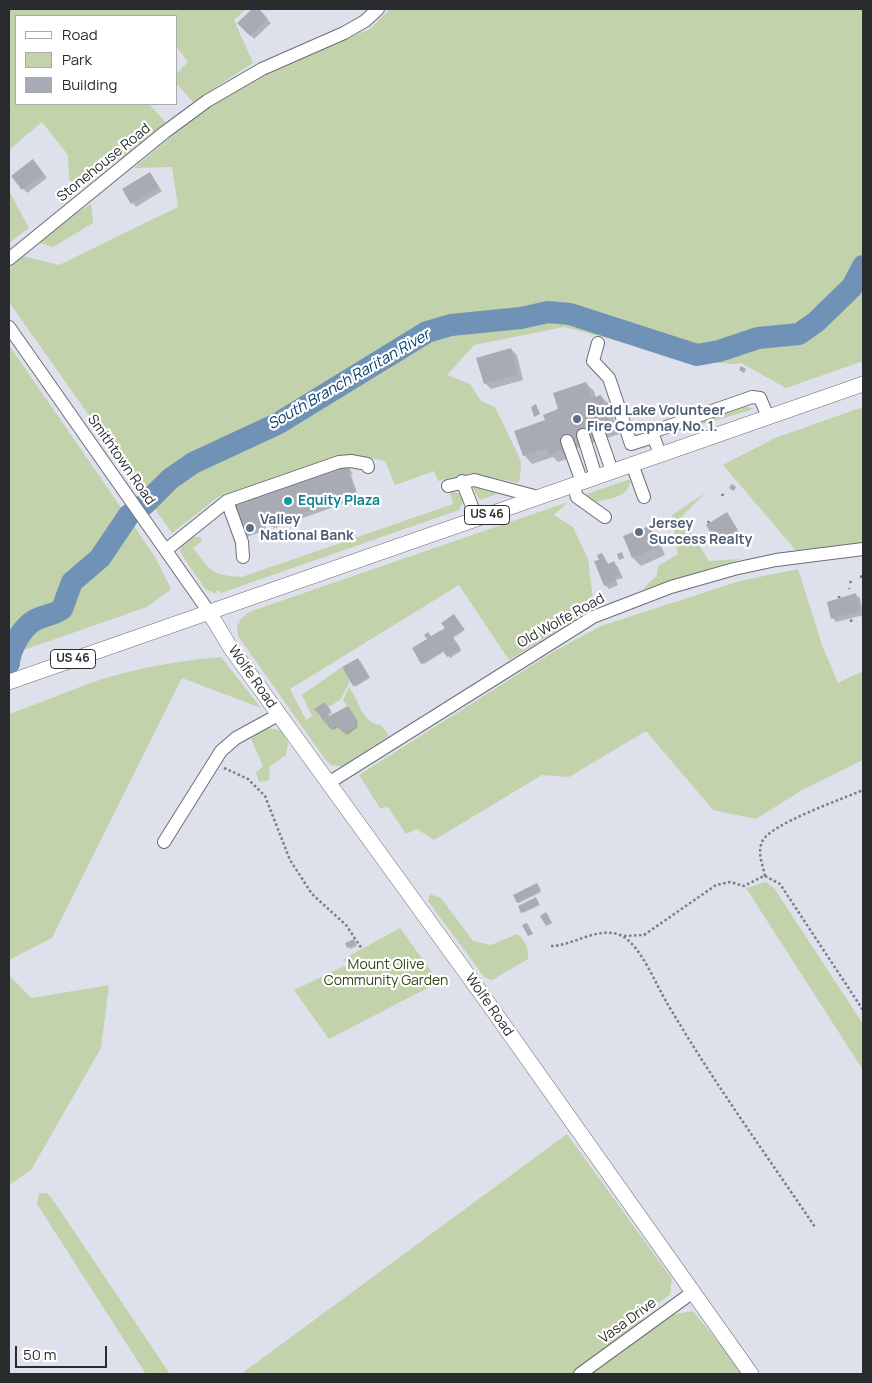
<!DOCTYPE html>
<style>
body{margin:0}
#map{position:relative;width:872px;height:1383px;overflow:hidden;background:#dee0eb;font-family:Manrope,sans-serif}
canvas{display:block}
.frame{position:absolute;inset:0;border:10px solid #2a2b2f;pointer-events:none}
.legend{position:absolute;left:15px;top:15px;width:162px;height:90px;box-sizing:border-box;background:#fff;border:1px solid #aaaaac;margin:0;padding:6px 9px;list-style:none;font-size:15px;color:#2a2b2f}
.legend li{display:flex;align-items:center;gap:10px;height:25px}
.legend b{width:25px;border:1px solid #aaaaac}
.scale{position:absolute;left:15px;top:1346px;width:92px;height:22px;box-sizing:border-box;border:2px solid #2a2b2f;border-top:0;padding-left:6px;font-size:15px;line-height:18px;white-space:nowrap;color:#2a2b2f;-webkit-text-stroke:4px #fff;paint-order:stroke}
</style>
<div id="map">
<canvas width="872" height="1383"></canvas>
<div class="frame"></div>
<ul class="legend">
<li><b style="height:6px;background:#fff"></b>Road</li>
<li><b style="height:14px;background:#c2d2aa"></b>Park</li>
<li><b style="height:14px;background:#a8aab4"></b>Building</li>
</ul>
<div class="scale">50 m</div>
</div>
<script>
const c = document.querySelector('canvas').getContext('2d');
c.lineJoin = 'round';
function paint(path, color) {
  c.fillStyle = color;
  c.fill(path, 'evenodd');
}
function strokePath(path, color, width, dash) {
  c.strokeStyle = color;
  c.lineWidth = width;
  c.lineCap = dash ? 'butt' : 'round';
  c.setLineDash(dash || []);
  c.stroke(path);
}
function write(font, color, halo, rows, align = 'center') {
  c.font = font + ' Manrope,sans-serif';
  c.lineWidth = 4.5;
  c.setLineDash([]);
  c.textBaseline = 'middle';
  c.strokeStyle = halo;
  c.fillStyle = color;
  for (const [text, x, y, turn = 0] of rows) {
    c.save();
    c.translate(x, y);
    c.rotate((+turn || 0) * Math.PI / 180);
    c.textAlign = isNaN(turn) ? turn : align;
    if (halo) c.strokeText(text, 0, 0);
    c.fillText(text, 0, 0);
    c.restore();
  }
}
paint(new Path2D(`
 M9 9H246L234 20 253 63 193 102 176 83V74L188 62 176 46V16H16V104H149L167 124 82 187 69 180 68 155 42 122 9 150Z
 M390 9H863V361L786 388 741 363 734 364 696 361 564 327 474 345 447 375 470 384 481 401 495 407 520 459 521 467 519 483 471 473 438 481 434 471 395 485 385 461 350 454 218 497 172 533 9 302V268L23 256 59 265 178 207 172 167 134 168 214 101 283 65 370 29Z
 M9 191 29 228 9 243Z
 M91 204 93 223 53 247 40 243 39 241 56 226Z
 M9 345 155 557 171 589 147 607 9 655Z
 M742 405 754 409 669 434V432Z
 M863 407V544L799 554 723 465 775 438Z
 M627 480H630C631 497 608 499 596 502L587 496V494Z
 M472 487H473L497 494 480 500Z
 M452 492 458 493 464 500 459 510 221 593 218 590 216 591 217 594 205 589 180 552 182 544 192 537H200L202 541 193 548C212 572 211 575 242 577L453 504 450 493Z
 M705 493 681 517 709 561 741 559 642 590 657 575 658 566 678 554 672 515Z
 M568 502 554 515 573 527 588 559 594 608 509 660 459 585 290 689 306 720 312 716 302 695 342 667 350 681 341 699 329 707 325 702 315 710 320 718 322 717 330 730 336 726 345 734 357 725 355 722 357 720 343 700 349 687C360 702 361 723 381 725L389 736 342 766 331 765 325 759 238 636 237 623 240 624 239 620 249 612Z
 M798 569 822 645 838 683 863 671V760L802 790 756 819 713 810 646 731 569 777 542 775 434 840 417 829 406 834 388 807 380 808 359 775 553 652 601 626 740 581Z
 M221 657 261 708 182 678 52 938 9 960V714C35 705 59 695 85 685 128 669 176 661 221 657Z
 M267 728 281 730 288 742 286 755 270 766 269 780 259 782 256 773 263 766 251 739 256 732Z
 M766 882 774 888 863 1024V1070L746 888Z
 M430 894 441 898 473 941 491 945 517 934C525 939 529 949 528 959L492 980 485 978 428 901Z
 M400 928 439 982 329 1039 294 990 347 965 344 959Z
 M9 975 31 998 109 985 101 1048 31 1170 9 1185Z
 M567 1134 672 1279 670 1294 636 1321 693 1311 744 1374H241Z
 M39 1193H46L51 1197 170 1374H146L37 1204Z`), '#c2d2aa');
paint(new Path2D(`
 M254 9H257L271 23 254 39 239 23Z
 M37 165 47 178 27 193 13 176Z
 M150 174 162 191 136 207 124 189Z
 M511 349 517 355 523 380 491 389 485 383Z
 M586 383 594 391 596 398 601 396 609 404 619 434 571 450 573 457 558 462 553 457 532 464 524 455 546 421Z
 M349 468 353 474 351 475 359 498 275 528 266 524V530L247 537 234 505Z
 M727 514 740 534 720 545 707 526Z
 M649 528 657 536 665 555 641 566 633 558Z
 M602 555 609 565 614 563 618 567 623 578 616 580 618 585 609 589 605 585Z
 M856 595 860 598 863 615 836 622 833 618Z
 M455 617 465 630 453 638 461 651 450 658 445 651 424 664 422 663 431 638 446 629Z
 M360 661 370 678 355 687 354 685Z
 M326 705 332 713 328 715 329 718 349 709 358 722 356 724 358 727 347 735 338 727 333 730 316 710Z
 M538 886 541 892 519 903 518 902Z
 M537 900 540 905 523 913 522 912Z
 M355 942 357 946 350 949 346 943Z`), '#0003');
strokePath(new Path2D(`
 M145 504 170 479 193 463 277 424 427 332 451 325 521 318 548 312 570 314 697 355 719 351 758 338 799 334 816 322 852 287 863 266
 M9 663C10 649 22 627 35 620 44 615 54 615 62 609L72 582 100 558 129 515`), '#7092b6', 22);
paint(new Path2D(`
 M252 9H259L268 19 250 36 237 23Z
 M33 159 44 174 22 190 11 176Z
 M150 172 159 187 131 204 122 189Z
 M511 348 518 374 484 384 476 358Z
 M741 366 746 369 744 373 739 370Z
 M586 382 592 398 601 395 612 426 564 442 566 449 552 454 549 455 547 448 523 456 514 431 545 420 543 415 558 409 553 393Z
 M536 404 540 414 534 417 531 407Z
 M346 467 350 469 348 472 356 494 270 525 263 522V527L242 534 232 504Z
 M732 484 736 487 734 491 729 488Z
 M727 512 738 530 716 542 706 525Z
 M649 526 658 547 632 558 623 536Z
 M622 552 624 558 619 560 617 554Z
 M602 553 608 564 614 561 620 574 614 577 616 581 604 586 594 561 599 560 597 555Z
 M856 593 860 611 831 619 827 602Z
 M454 614 464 629 452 636 461 649 447 657 443 651 421 664 412 648 427 639 424 635 428 632 431 636 445 628 441 623Z
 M358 658 369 676 353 686 342 667Z
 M325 702 331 711 327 713 329 716 348 706 357 720 355 722 358 725 345 734 336 726 331 730 314 709Z
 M537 883 541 890 517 903 513 895Z
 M536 897 539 904 521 913 518 906Z
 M546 912 552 923 546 926 540 916Z
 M527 923 533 934 528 936 522 925Z
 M354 939 356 944 347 948 345 943Z`), '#a8aab4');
const minor = new Path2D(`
 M9 259 165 132 207 101 262 69 344 33 365 21 378 9
 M9 327 209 612
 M598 343 593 361 609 378 631 444 653 437
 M598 431 612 471
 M583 435 596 477
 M567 441 582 482
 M660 455 652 432 752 397 760 398 768 417
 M632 464 644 497
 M462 481 477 519
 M573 485 577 497 605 517
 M448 486 474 480 538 497
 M227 501 242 542 243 557
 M166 550 227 501 339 462 351 461 367 464 368 467
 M330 782 593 617 671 587 734 569 776 560 863 549
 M164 842 221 751 236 738 278 715
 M580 1374 693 1292`);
const major = new Path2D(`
 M209 612 230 647 483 996 751 1374
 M9 682 863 384`);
strokePath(minor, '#6c6e77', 14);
strokePath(major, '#6c6e77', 16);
strokePath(new Path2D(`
 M722 496 724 492
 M708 521 709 523
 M860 577 863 576
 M850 583 851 581
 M849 589V588
 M839 596V598
 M850 621 853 620
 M224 768 248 779 265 796 290 860 312 894 346 925 362 949
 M765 876 780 884 863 1010
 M765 876C763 865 757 853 762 842 769 824 843 799 863 790
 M624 936 644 935 716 885 730 882 744 886 764 876
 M551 946C573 946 597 926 620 935 640 943 656 985 667 1003 712 1080 765 1153 815 1227`), '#7b7c84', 2.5, [2.5, 2.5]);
strokePath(minor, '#fff', 12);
strokePath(major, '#fff', 15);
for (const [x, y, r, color] of [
 [577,419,5,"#5c6f8a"],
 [288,501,5,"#0f9aa8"],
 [250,528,5,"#5c6f8a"],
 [639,532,5,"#5c6f8a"]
]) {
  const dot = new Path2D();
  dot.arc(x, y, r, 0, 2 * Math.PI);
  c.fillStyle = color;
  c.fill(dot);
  strokePath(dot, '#fff', 2);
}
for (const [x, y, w] of [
 [487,515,45],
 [73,659,45]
]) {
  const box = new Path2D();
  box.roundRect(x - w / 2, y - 9.5, w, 19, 4);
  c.fillStyle = '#fff';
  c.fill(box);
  strokePath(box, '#2a2b2f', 1);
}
write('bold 12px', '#2a2b2f', null, [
 ["US 46",487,515],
 ["US 46",73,659]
]);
write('14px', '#2a2b2f', '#fff', [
 ["Stonehouse Road",104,163,-39],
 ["Smithtown Road",121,460,55],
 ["Old Wolfe Road",561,621,-29],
 ["Wolfe Road",252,677,55],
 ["Wolfe Road",489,1005,55],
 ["Vasa Drive",628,1321,-36]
]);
write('bold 14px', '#4e5e75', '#fff', [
 ["Budd Lake Volunteer",587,411],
 ["Fire Compnay No. 1.",587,427],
 ["Valley",260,520],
 ["National Bank",260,536],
 ["Jersey",649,524],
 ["Success Realty",649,540]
], 'left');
write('bold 14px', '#0d838f', '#fff', [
 ["Equity Plaza",298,501]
], 'left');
write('14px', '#344411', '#fff', [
 ["Mount Olive",386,965],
 ["Community Garden",386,981]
]);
write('italic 15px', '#023c6a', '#fff', [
 ["South Branch Raritan River",349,380,-30]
]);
</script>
